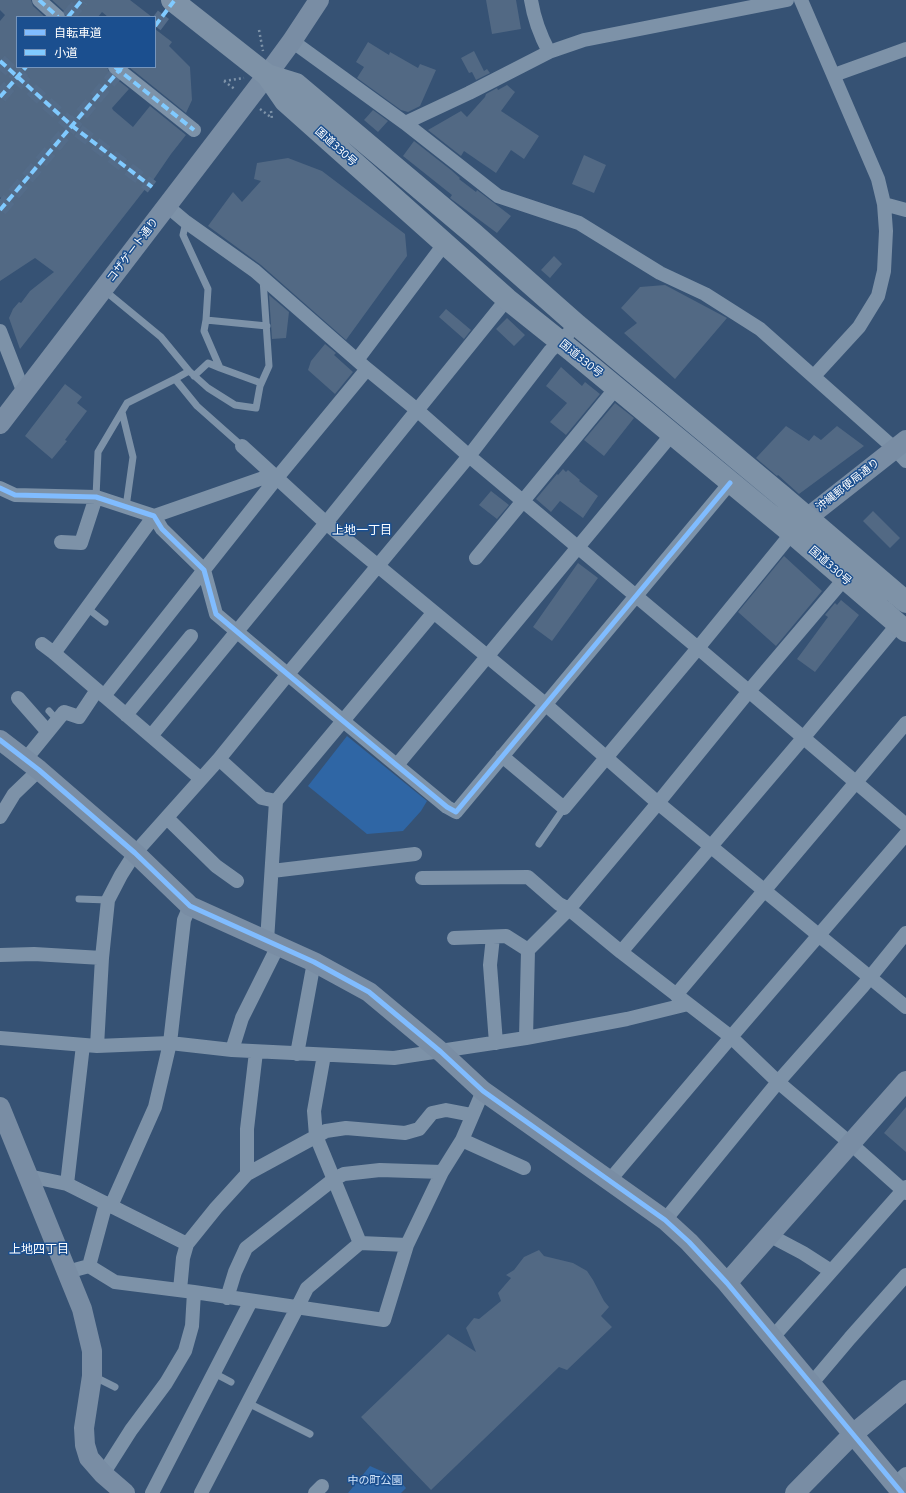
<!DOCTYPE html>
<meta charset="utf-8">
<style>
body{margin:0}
#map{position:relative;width:906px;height:1493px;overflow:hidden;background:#365274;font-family:"Noto Sans","Noto Sans JP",sans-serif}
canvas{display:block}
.legend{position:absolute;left:16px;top:16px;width:140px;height:52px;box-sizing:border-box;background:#1b4f8f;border:1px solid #7695bc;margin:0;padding:5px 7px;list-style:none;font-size:12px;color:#fff}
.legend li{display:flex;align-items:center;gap:8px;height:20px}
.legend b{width:20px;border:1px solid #7695bc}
</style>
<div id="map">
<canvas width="906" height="1493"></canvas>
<ul class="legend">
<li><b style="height:5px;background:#80bcff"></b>自転車道</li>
<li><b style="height:5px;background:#80caff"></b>小道</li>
</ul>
</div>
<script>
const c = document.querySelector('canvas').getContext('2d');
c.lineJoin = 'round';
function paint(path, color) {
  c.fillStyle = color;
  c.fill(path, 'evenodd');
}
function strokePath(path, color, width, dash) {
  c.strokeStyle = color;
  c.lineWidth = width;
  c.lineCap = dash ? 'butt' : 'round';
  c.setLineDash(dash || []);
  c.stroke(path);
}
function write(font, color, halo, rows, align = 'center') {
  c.font = font + ' "Noto Sans","Noto Sans JP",sans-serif';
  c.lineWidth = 3;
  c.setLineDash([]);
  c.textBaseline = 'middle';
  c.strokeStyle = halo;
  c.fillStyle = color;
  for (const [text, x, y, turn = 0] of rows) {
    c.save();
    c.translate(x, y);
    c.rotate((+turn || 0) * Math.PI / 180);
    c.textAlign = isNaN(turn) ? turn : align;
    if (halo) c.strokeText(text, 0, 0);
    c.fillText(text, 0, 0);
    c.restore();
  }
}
paint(new Path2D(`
 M347 736 427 801 421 811 403 831 367 834 308 786Z
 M370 1466 397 1478 406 1488 401 1493H348Z`), '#2f66a5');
paint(new Path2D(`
 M0 0H31L33 6 45 17H17V67H107L110 74 129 89 112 108 113 110 133 127 150 106 186 135 171 154 147 189 146 188 20 349 9 318 13 309 19 302 21 303 30 291 54 272 35 258 0 281V206L4 201 0 197V21L5 15 0 10Z
 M52 0H130L152 17H108L102 12 98 17H66L64 11Z
 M486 0H516L521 29 492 34Z
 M155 29 172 42 169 46 190 67 192 100 186 113 129 67H155Z
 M368 42 389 55 390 52 418 68 420 64 436 70 420 106 408 112 401 110 357 78 364 67 356 62Z
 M474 51 484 71 487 69 490 73 476 80 472 72 469 73 461 58Z
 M507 85 515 92 501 111 539 136 524 159 511 150 496 173 464 151 461 156 428 130 461 111 467 117 485 97 486 94 497 88 498 90Z
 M373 110 388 121 378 132 364 120Z
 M414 141 451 170 460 178 459 179 476 192 477 190 511 216 497 233 450 198 452 195 403 156Z
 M584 155 606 165 594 193 572 184Z
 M288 158 322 171 405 234 407 256 346 340 261 265 208 226 233 192 242 202 261 181 254 179 257 163Z
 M554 256 562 264 550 278 541 270Z
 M665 285 727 318 675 379 624 333 637 323 621 308 640 287Z
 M269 295 289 312 286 338 272 339Z
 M446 309 471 330 464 339 439 317Z
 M507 318 525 335 514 346 496 329Z
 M325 344 336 353 334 355 353 372 335 394 308 370 311 361Z
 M561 367 582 386 585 382 600 394 566 435 550 422 567 403 546 386Z
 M65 384 82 397 77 403 87 411 65 440 67 441 52 459 25 436Z
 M615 403 634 418 604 456 584 440Z
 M786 426 809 441 814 435 821 440 837 426 864 446 799 494 778 475 777 476 756 458Z
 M563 469 566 472 568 470 580 480 579 481 598 496 583 518 560 501 551 512 536 499 557 474 558 475Z
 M491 491 509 505 497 519 479 505Z
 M873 511 900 538 890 548 863 521Z
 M784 556 822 591 776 646 738 612Z
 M578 563 598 578 552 641 533 627Z
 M841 600 859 615 815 672 797 659 828 617 825 615 835 603 837 605Z
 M906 1107V1152L884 1133Z
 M539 1250 544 1256 573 1263 587 1271 593 1280 604 1301 609 1307 601 1316 612 1327 567 1370 559 1367 431 1490 361 1417 448 1334 476 1352 466 1328 474 1318 479 1319 501 1301 498 1293 511 1278 506 1275 514 1270 524 1257Z`), '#526984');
strokePath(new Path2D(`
 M68 17 82 0
 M155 26 174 1
 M0 61 71 125 152 187
 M0 97 26 67
 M0 210 122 67`), '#546c89', 14, [14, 7]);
strokePath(new Path2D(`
 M259 30 263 51
 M224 81 244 78
 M224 81 236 90
 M260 109 272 118
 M271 111 272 119`), '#7d92a8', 2.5, [2, 3]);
strokePath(new Path2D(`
 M186 222 183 235 208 289 206 320
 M104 290 161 337 189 371
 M194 376 208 363 220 368
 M175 379 189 371 208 388 235 405 256 408 260 386 269 366 263 279
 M261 383 220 368 204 331 206 320 267 326
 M122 412 133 457 126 507
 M96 497 98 452 127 403 175 379 197 406 242 446
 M87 608 105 622
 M49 711 58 721
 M539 844 564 808
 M79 899 108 900
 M214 1373 231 1382
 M93 1376 115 1387
 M248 1403 310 1434`), '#7d92a8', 7);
strokePath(new Path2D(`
 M39 0 58 17
 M531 0C534 19 540 35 549 52
 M801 0 878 179 884 204 886 231 884 271 878 296 859 327 814 376
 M292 41 405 123 498 196 579 223 660 273 705 294 760 329 895 449 906 461
 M115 67 194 130
 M834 75 906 49
 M405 123 469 93 549 52 584 40 787 0
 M884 204 906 210
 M167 206 186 222 255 271 367 369 417 410 469 456 698 648 906 825
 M0 331 24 393
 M357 360 445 243
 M242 446 326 523 545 704 658 803 906 1007
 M0 488 15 495 96 497 154 516 162 529 204 570 216 614 342 720 447 807 456 812 730 483
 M61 542 81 543 96 497
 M476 558 616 388
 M42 644 54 653 201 779
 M54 653 154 516 263 478 276 479
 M104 696 276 479 367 369
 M18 698 48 732
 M126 715 191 636
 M151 736 326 523 507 299
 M502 756 564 808 698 648 792 533
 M219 759 262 798 276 801
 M25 760 64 712 79 717 97 690
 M397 765 672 434
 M0 817 14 794 39 770
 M167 818 216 866 237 881
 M272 871 415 854
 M422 878 528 877 559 904 569 909 621 952 731 1037 778 1082 850 1143 906 1193
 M493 937 490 965 496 1043
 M454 938 506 936 528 950
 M267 941 276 801 434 612
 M621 952 804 737 898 624
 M0 955 34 954 102 958
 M676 995 906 723
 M0 1038 97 1046 170 1043 232 1050 394 1058 526 1038 627 1019 688 1004
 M526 1038 528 950 569 909 653 809 749 691 845 578
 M97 1046 102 958 108 900 121 875 135 853 219 759 288 674 469 456 550 351 577 325
 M232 1050 242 1018 278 946
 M297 1054 314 962
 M324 1055 314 1111 316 1136 360 1243
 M462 1140 524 1168
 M247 1174V1129L256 1052
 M28 1176 67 1184 187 1244 183 1258 180 1290
 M609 1181 731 1037 906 834
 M67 1184 83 1045
 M111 1206 155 1107 170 1043 184 920 190 906
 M665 1220 778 1082 863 986 906 933
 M769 1235 803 1253 831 1271
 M187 1244 216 1208 247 1174 326 1131 346 1128 405 1133 419 1129 432 1113 446 1110 472 1115
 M89 1266 106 1203
 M67 1272 89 1266 115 1282 194 1292 384 1320 407 1245 442 1172 462 1140 483 1091
 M227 1298 235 1272 246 1248 334 1179 344 1174 380 1170 442 1172
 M773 1337 906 1187
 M812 1383 850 1338 906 1275
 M103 1474 131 1430 166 1383 185 1351 192 1326 194 1292
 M895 1484 906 1474
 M152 1493 251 1301
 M201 1493 297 1308 307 1288 360 1243 407 1245
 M315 1493 322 1486`), '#7d92a8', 14);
strokePath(new Path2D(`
 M0 424 267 75 292 41 319 0
 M795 529 807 518 906 440
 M0 740 39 770 135 853 190 906 314 962 369 992 441 1052 483 1091 665 1220 689 1242 727 1283 902 1493
 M0 1107 82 1309 92 1351V1376L84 1428 85 1445 89 1458 103 1474 125 1493
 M727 1283 906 1081
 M795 1493 853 1434 906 1390`), '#798da4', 20);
strokePath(new Path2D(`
 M172 0 267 75 285 101 507 299 572 351 792 533 906 631
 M267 75 296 84 475 235 577 325 782 496 906 602`), '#7e92a7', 22);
strokePath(new Path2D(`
 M39 0 58 17
 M68 17 82 0
 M155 26 174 1
 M0 61 71 125 152 187
 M115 67 194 130
 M0 97 26 67
 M0 210 122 67`), '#80caff', 4, [8, 4]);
strokePath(new Path2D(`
 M0 488 15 495 96 497 154 516 162 529 204 570 216 614 342 720 447 807 456 812 730 483
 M0 740 39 770 135 853 190 906 314 962 369 992 441 1052 483 1091 665 1220 689 1242 727 1283 902 1493`), '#80bcff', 5);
write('11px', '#fff', '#1b4f8f', [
 ["国道330号",336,147,42],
 ["コザゲート通り",133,250,-53],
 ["国道330号",581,359,39],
 ["沖縄郵便局通り",848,485,-38],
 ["国道330号",830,566,41]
]);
write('11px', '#cfe3fa', '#1b4f8f', [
 ["中の町公園",375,1481]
]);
write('12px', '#fff', '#1b4f8f', [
 ["上地一丁目",362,531],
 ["上地四丁目",39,1250]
]);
</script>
